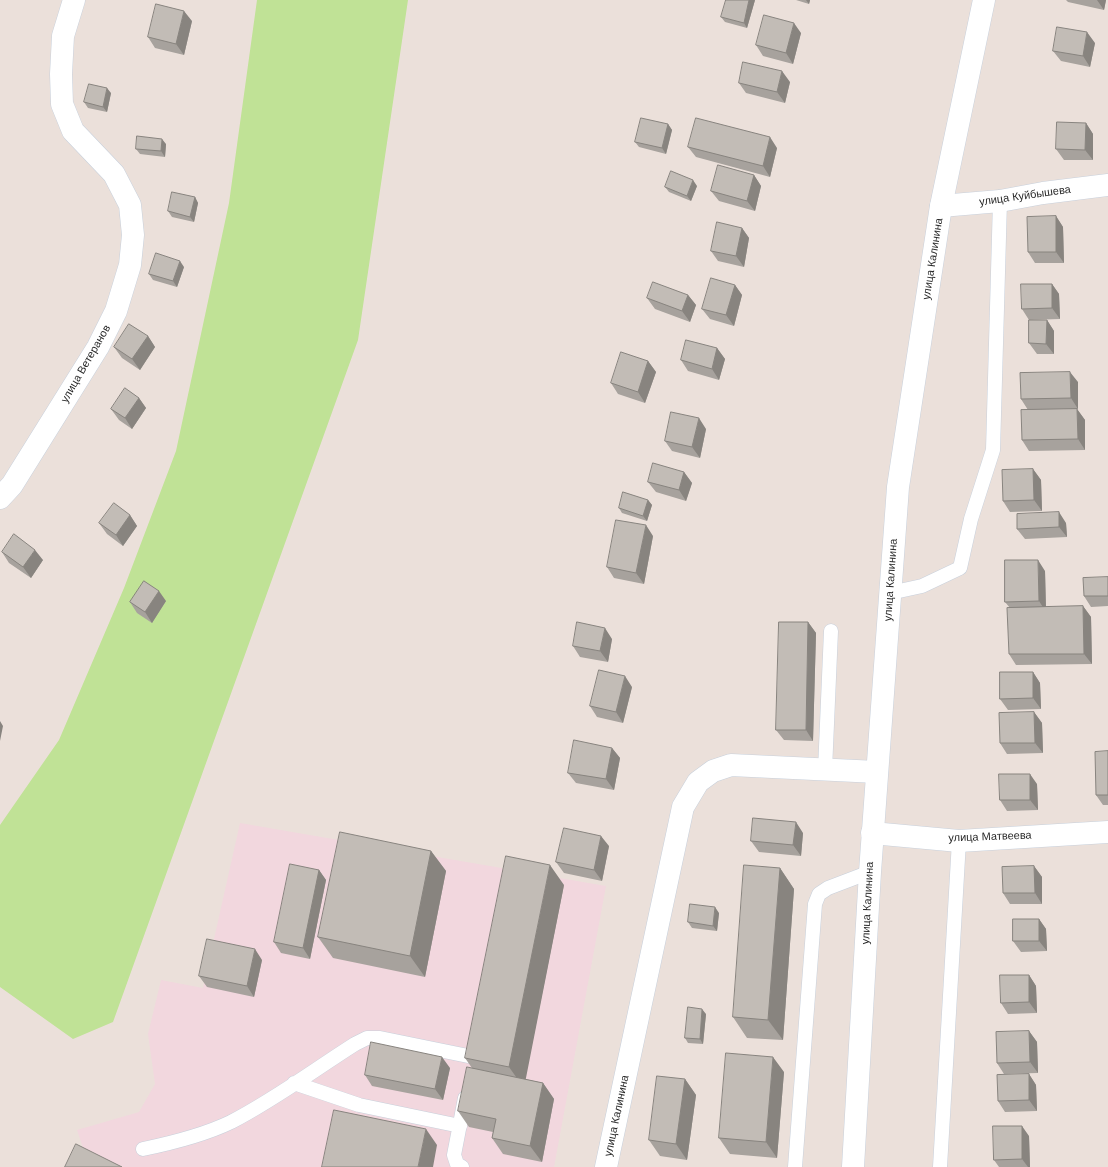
<!DOCTYPE html>
<meta charset="utf-8">
<style>
body{margin:0}
canvas{display:block;background:#ebe0da}
</style>
<canvas width="1108" height="1167"></canvas>
<script>
const c = document.querySelector('canvas').getContext('2d');
c.lineJoin = 'round';
function paint(path, color) {
  c.fillStyle = color;
  c.fill(path, 'evenodd');
}
function strokePath(path, color, width, dash) {
  c.strokeStyle = color;
  c.lineWidth = width;
  c.lineCap = dash ? 'butt' : 'round';
  c.setLineDash(dash || []);
  c.stroke(path);
}
function write(font, color, halo, rows, align = 'center') {
  c.font = font + ' Arial,sans-serif';
  c.lineWidth = 3;
  c.setLineDash([]);
  c.textBaseline = 'middle';
  c.strokeStyle = halo;
  c.fillStyle = color;
  for (const [text, x, y, turn = 0] of rows) {
    c.save();
    c.translate(x, y);
    c.rotate((+turn || 0) * Math.PI / 180);
    c.textAlign = isNaN(turn) ? turn : align;
    if (halo) c.strokeText(text, 0, 0);
    c.fillText(text, 0, 0);
    c.restore();
  }
}
paint(new Path2D(`
 M240 823 606 886 554 1167H84L87 1160 77 1130 139 1112 155 1084 148 1034 161 980 203 988Z`), '#f2d7de');
paint(new Path2D(`
 M257 0H408L358 340 113 1022 73 1039 0 987V825L59 740 124 588 176 451 229 203Z`), '#c0e296');
const lane = new Path2D(`
 M890 593 922 586 960 568 971 519 993 450 1000 201
 M825 770 831 631
 M294 1083 359 1105 460 1126
 M143 1149C172 1143 204 1135 231 1122 274 1100 314 1070 355 1044L367 1038H380L473 1057
 M462 1167 457 1164 454 1155 465 1098
 M795 1167 815 904 819 894 828 888 870 872
 M940 1167 959 841`);
const street = new Path2D(`
 M941 206 1000 201 1043 193 1108 185
 M0 498 12 485 98 347 116 311 130 265 133 235 130 205 114 174 73 131 62 104 61 74 63 36 74 0
 M872 833 959 841 1108 832
 M606 1167 683 807 698 782 713 771 731 765 877 772`);
const secondary = new Path2D(`
 M853 1167 870 872 898 487 941 206 984 0`);
strokePath(lane, '#c8d0db', 15);
strokePath(street, '#c8d0db', 23);
strokePath(secondary, '#c8d0db', 23);
strokePath(lane, '#fff', 14);
strokePath(street, '#fff', 22);
strokePath(secondary, '#fff', 22);
paint(new Path2D(`
 M755 0 747 28 725 22 721 17Z
 M796 0H810L809 4Z
 M1066 0H1106L1104 10 1068 2Z
 M192 21 184 55 155 48 148 37Z
 M801 33 793 64 763 56 756 45Z
 M1095 43 1090 67 1061 61 1053 51Z
 M790 82 785 103 746 93 739 83Z
 M111 93 107 112 88 108 84 102Z
 M1086 123 1093 134V160H1064L1056 149Z
 M668 124 672 130 666 154 639 147 635 142Z
 M166 144 165 157 140 154 136 149Z
 M688 147 777 148 770 177 696 157Z
 M754 175 761 186 755 211 719 201 711 191Z
 M697 186 691 201 669 192 665 187Z
 M195 197 198 203 194 222 172 217 168 211Z
 M1056 216 1063 227 1064 263H1035L1028 252Z
 M742 228 749 238 744 267 718 261 711 251Z
 M184 267 177 287 153 280 149 274Z
 M1052 284 1059 294 1060 319 1029 320 1022 309Z
 M735 285 742 295 734 326 710 319 702 309Z
 M688 295 696 305 690 322 655 309 647 298Z
 M1047 320 1054 331V354H1037L1029 343Z
 M148 336 155 347 140 370 122 358 114 347Z
 M717 348 725 359 719 380 688 371 681 360Z
 M648 361 656 372 645 403 618 394 611 383Z
 M1078 382V409L1028 410 1021 399Z
 M139 398 146 408 132 429 119 420 111 409Z
 M1077 409 1085 420V450L1029 451 1022 440Z
 M706 429 700 458 672 451 665 441Z
 M1033 469 1041 480 1042 511 1010 512 1003 501Z
 M684 472 692 483 686 501 656 492 648 482Z
 M648 500 652 505 647 521 622 513 619 508Z
 M130 515 137 526 123 546 107 534 99 523Z
 M1066 523 1067 537 1025 539 1017 529Z
 M653 536 644 584 614 578 607 567Z
 M2 552 43 560 31 578 9 563Z
 M1045 571 1046 607 1083 606 1091 617 1092 664 1016 665 1009 654 1010 608 1005 602Z
 M1108 577V606L1091 607 1084 596Z
 M166 601 152 623 137 613 130 602Z
 M808 622 816 633 813 741 784 740 776 730Z
 M612 639 608 662 580 657 573 646Z
 M1033 672 1040 683 1041 709 1008 710 1000 699Z
 M632 687 623 723 597 717 590 706Z
 M1034 712 1042 723 1043 753 1007 754 1000 743Z
 M612 748 620 758 614 790 576 783 568 773Z
 M1108 751V805H1103L1096 795Z
 M1037 784 1038 810 1007 811 1000 800Z
 M803 833 801 856 759 852 751 841Z
 M609 846 602 881 564 873 556 862Z
 M431 851 446 871 425 977 333 958 318 937Z
 M1034 866 1042 877V904H1010L1003 893Z
 M780 868 794 889 783 1040 747 1038 733 1017Z
 M319 870 326 880 310 959 281 953 274 942Z
 M564 885 525 1079 543 1083 554 1099 542 1162 503 1154 492 1138 493 1132 469 1127 458 1111 472 1068 465 1058Z
 M719 913 717 931 692 928 688 922Z
 M1039 919 1046 929 1047 951 1021 952 1013 941Z
 M262 960 254 997 207 987 199 976Z
 M1029 975 1036 986 1037 1013 1008 1014 1001 1003Z
 M706 1014 703 1044 688 1043 685 1038Z
 M1029 1031 1037 1042 1038 1073 1004 1074 997 1063Z
 M450 1068 443 1100 372 1086 365 1075Z
 M784 1072 777 1158 730 1154 719 1138Z
 M1029 1074 1036 1085 1037 1111 1005 1112 998 1101Z
 M685 1079 696 1095 687 1160 660 1156 649 1140Z
 M1029 1136 1030 1167H999L994 1160Z`), '#a7a29d');
paint(new Path2D(`
 M749 0H755L747 28 744 23Z
 M806 0H810L809 4Z
 M1097 0H1106L1104 10Z
 M184 11 192 21 184 55 176 44Z
 M794 23 801 33 793 64 786 53Z
 M1087 32 1095 43 1090 67 1083 56Z
 M782 71 790 82 785 103 777 92Z
 M107 88 111 93 107 112 103 107Z
 M1086 123 1093 134V160L1085 150Z
 M668 124 672 130 666 154 662 148Z
 M770 137 777 148 770 177 763 166Z
 M162 139 166 144 165 157 161 151Z
 M754 175 761 186 755 211 747 201Z
 M693 180 697 186 691 201 687 196Z
 M195 197 198 203 194 222 190 217Z
 M1056 216 1063 227 1064 263 1056 252Z
 M742 228 749 238 744 267 736 256Z
 M180 261 184 267 177 287 173 281Z
 M1052 284 1059 294 1060 319 1052 308Z
 M735 285 742 295 734 326 726 315Z
 M688 295 696 305 690 322 682 311Z
 M1047 320 1054 331V354L1046 344Z
 M148 336 155 347 140 370 132 359Z
 M717 348 725 359 719 380 712 369Z
 M648 361 656 372 645 403 638 392Z
 M1070 372 1078 382V409L1071 398Z
 M139 398 146 408 132 429 125 418Z
 M1077 409 1085 420V450L1078 439Z
 M699 418 706 429 700 458 692 447Z
 M1033 469 1041 480 1042 511 1034 500Z
 M684 472 692 483 686 501 679 490Z
 M648 500 652 505 647 521 643 516Z
 M1059 512 1066 523 1067 537 1059 527Z
 M130 515 137 526 123 546 116 535Z
 M646 525 653 536 644 584 636 573Z
 M35 550 43 560 31 578 23 567Z
 M1038 560 1045 571 1046 612 1039 601Z
 M159 591 166 601 152 623 145 612Z
 M1083 606 1091 617 1092 664 1084 654Z
 M808 622 816 633 813 741 806 730Z
 M605 628 612 639 608 662 600 651Z
 M1033 672 1040 683 1041 709 1033 698Z
 M625 676 632 687 623 723 616 712Z
 M1034 712 1042 723 1043 753 1035 743Z
 M0 721 3 726 0 741Z
 M612 748 620 758 614 790 606 779Z
 M1030 774 1037 784 1038 810 1030 800Z
 M796 822 803 833 801 856 793 845Z
 M601 836 609 846 602 881 594 870Z
 M431 851 446 871 425 977 410 956Z
 M550 865 564 885 524 1088 509 1067Z
 M1034 866 1042 877V904L1035 893Z
 M780 868 794 889 783 1040 768 1020Z
 M319 870 326 880 310 959 303 948Z
 M715 907 719 913 717 931 713 926Z
 M1039 919 1046 929 1047 951 1039 941Z
 M255 949 262 960 254 997 247 986Z
 M1029 975 1036 986 1037 1013 1029 1002Z
 M702 1009 706 1014 703 1044 700 1039Z
 M1029 1031 1037 1042 1038 1073 1030 1062Z
 M442 1057 450 1068 443 1100 435 1089Z
 M773 1057 784 1072 777 1158 766 1142Z
 M1029 1074 1036 1085 1037 1111 1029 1100Z
 M685 1079 696 1095 687 1160 676 1144Z
 M543 1083 554 1099 542 1162 530 1146Z
 M1022 1126 1029 1136 1030 1167H1028L1022 1159Z
 M426 1129 437 1145 433 1167H418Z`), '#88847f');
const building = new Path2D(`
 M726 0H749L744 23 721 17Z
 M156 4 184 11 176 44 148 37Z
 M764 15 794 23 786 53 756 45Z
 M1057 27 1087 32 1083 56 1053 51Z
 M743 62 782 71 777 92 739 83Z
 M89 84 107 88 103 107 84 102Z
 M641 118 668 124 662 148 635 142Z
 M696 118 770 137 763 166 688 147Z
 M1057 122 1086 123 1085 150 1056 149Z
 M137 136 162 139 161 151 136 149Z
 M718 165 754 175 747 201 711 191Z
 M671 171 693 180 687 196 665 187Z
 M172 192 195 197 190 217 168 211Z
 M1056 216V252H1028L1027 217Z
 M717 222 742 228 736 256 711 251Z
 M156 253 180 261 173 281 149 274Z
 M711 278 735 285 726 315 702 309Z
 M653 282 688 295 682 311 647 298Z
 M1021 284H1052V308L1022 309Z
 M1029 320H1047L1046 344 1029 343Z
 M129 324 148 336 132 359 114 347Z
 M686 340 717 348 712 369 681 360Z
 M621 352 648 361 638 392 611 383Z
 M1070 372 1071 398 1021 399 1020 373Z
 M125 388 139 398 125 418 111 409Z
 M1077 409 1078 439 1022 440 1021 410Z
 M671 412 699 418 692 447 665 441Z
 M653 463 684 472 679 490 648 482Z
 M1033 469 1034 500 1003 501 1002 470Z
 M623 492 648 500 643 516 619 508Z
 M114 503 130 515 116 535 99 523Z
 M1059 512V527L1017 529V514Z
 M616 520 646 525 636 573 607 567Z
 M14 534 35 550 23 567 2 552Z
 M1005 560H1038L1039 601 1005 602Z
 M1108 577V596H1084L1083 578Z
 M144 581 159 591 145 612 130 602Z
 M1083 606 1084 654H1009L1007 608Z
 M577 622 605 628 600 651 573 646Z
 M779 622H808L806 730H776Z
 M599 670 625 676 616 712 590 706Z
 M1000 672H1033V698L1000 699Z
 M1034 712 1035 743H1000L999 713Z
 M574 740 612 748 606 779 568 773Z
 M1108 751V795H1096L1095 752Z
 M999 774H1030V800H1000Z
 M753 818 796 822 793 845 751 841Z
 M564 828 601 836 594 870 556 862Z
 M340 832 431 851 410 956 318 937Z
 M506 856 550 865 509 1067 465 1058Z
 M290 864 319 870 303 948 274 942Z
 M744 865 780 868 768 1020 733 1017Z
 M1034 866 1035 893H1003L1002 867Z
 M690 904 715 907 713 926 688 922Z
 M1013 919H1039V941H1013Z
 M207 939 255 949 247 986 199 976Z
 M1000 975H1029V1002L1001 1003Z
 M688 1007 702 1009 700 1039 685 1038Z
 M1029 1031 1030 1062 997 1063 996 1032Z
 M371 1042 442 1057 435 1089 365 1075Z
 M726 1053 773 1057 766 1142 719 1138Z
 M467 1067 543 1083 530 1146 492 1138 496 1119 458 1111Z
 M1029 1074V1100L998 1101 997 1075Z
 M657 1076 685 1079 676 1144 649 1140Z
 M334 1110 426 1129 418 1167H322Z
 M993 1126H1022V1159L994 1160Z
 M76 1144 122 1167H65Z`);
paint(building, '#c2bcb6');
strokePath(building, '#88847f', 1);
write('11px', '#282828', '#fff', [
 ["улица Куйбышева",1025,196,-8],
 ["улица Калинина",933,259,-81],
 ["улица Ветеранов",86,364,-60],
 ["улица Калинина",891,580,-86],
 ["улица Матвеева",990,837,-2],
 ["улица Калинина",868,903,-87],
 ["улица Калинина",617,1116,-78]
]);
</script>
